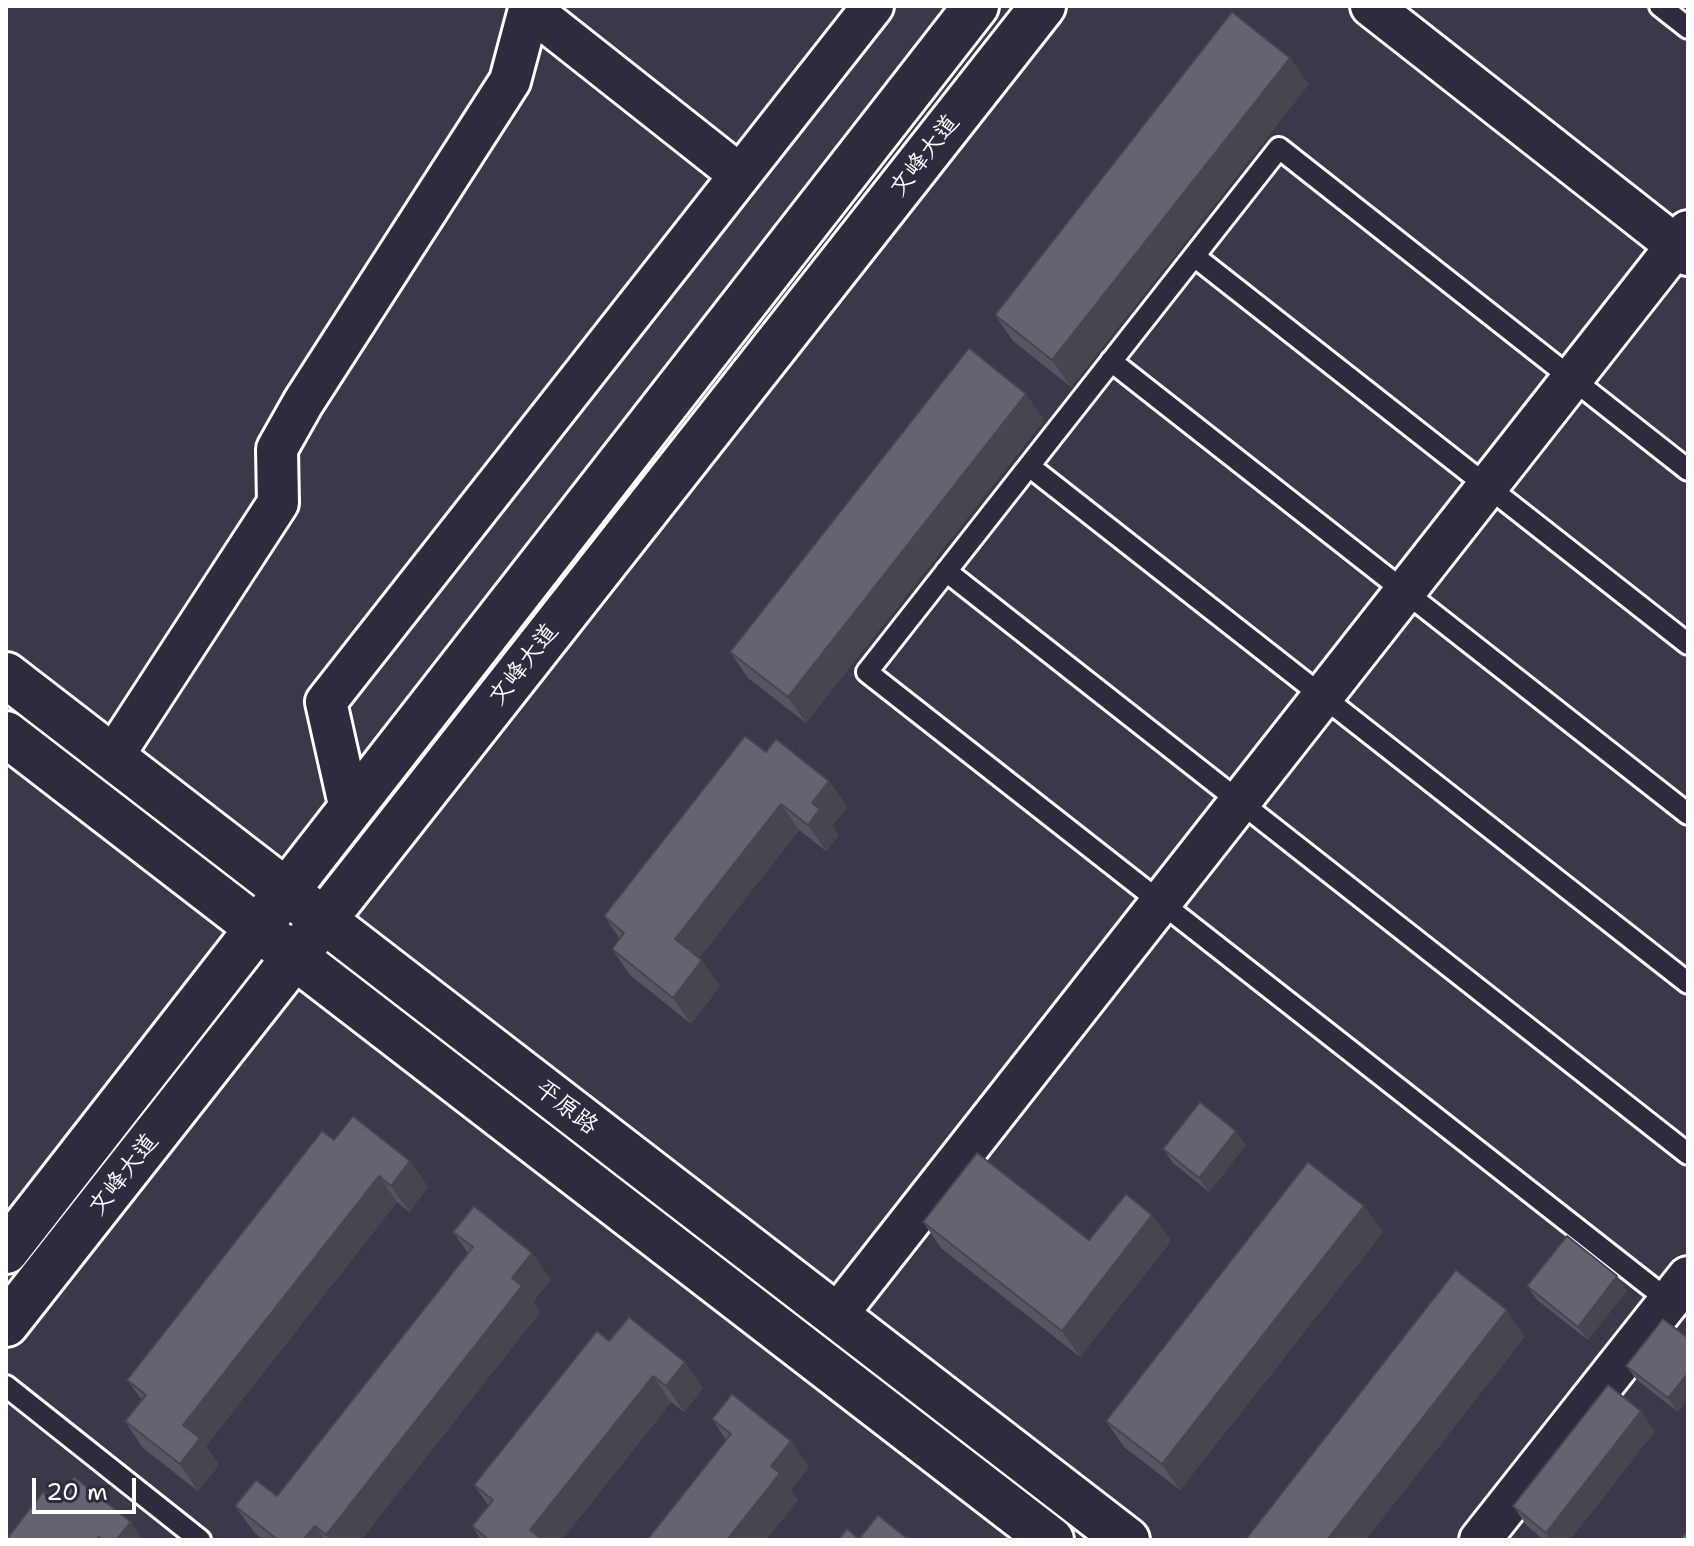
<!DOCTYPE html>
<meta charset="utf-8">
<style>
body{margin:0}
#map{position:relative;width:1694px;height:1546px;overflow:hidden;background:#3c3749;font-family:"Shantell Sans",sans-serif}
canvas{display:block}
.frame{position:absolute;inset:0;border:8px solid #fff;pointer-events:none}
.scale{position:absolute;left:32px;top:1478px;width:104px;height:36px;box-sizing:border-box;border:4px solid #fff;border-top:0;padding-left:10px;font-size:24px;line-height:28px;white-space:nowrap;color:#fff;-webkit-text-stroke:6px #2f2a3d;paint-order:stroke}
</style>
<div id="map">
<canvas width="1694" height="1546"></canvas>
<div class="frame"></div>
<div class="scale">20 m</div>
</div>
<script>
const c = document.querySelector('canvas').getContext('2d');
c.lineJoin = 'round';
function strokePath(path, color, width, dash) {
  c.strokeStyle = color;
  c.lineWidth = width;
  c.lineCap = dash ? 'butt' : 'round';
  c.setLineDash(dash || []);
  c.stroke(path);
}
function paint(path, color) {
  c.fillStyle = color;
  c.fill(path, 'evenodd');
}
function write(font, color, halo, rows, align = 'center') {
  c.font = font + ' "Shantell Sans","LXGW WenKai TC",sans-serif';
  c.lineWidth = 8;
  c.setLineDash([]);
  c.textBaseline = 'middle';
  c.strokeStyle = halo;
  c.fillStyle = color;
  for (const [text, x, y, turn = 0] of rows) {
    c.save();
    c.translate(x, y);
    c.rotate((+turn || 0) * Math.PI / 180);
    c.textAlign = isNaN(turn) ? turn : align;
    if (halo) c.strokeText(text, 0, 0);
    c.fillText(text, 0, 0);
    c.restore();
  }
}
const lane = new Path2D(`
 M1660 6 1688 28
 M1194 256 1688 644
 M1111 361 1688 814
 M1029 466 1688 983
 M946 571 1688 1154
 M1669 1301 867 672 1279 148 1688 470
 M6 1386 200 1540`);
const street = new Path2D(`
 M1371 6 1688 255
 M530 9 740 175
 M112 758 278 503 277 449 303 403 510 81 530 6
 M350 809 326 702 873 6
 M836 1316 1688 231
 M1480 1540 1688 1277`);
const secondary = new Path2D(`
 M6 675 1127 1540
 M6 734 1051 1540`);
const primary = new Path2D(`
 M6 1251 976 6
 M6 1324 1043 6`);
strokePath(lane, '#fff', 26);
strokePath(street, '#fff', 46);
strokePath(secondary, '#fff', 50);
strokePath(primary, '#fff', 50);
strokePath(lane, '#2f2a3d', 20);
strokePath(street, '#2f2a3d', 40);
strokePath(secondary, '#2f2a3d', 44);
strokePath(primary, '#2f2a3d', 44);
paint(new Path2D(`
 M1309 84 1071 387 1013 341 995 315Z
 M1044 420 806 723 748 678 730 652Z
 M766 752 829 781 847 807 832 826 839 835 826 851 799 830 699 958 720 986 691 1024 630 975 612 949 620 939 604 916Z
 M334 1140 410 1161 428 1187 409 1212 397 1202 206 1446 219 1465 198 1491 143 1448 125 1421 142 1400 127 1380Z
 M1246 1145 1209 1192 1173 1163 1163 1149Z
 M1364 1206 1383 1232 1180 1490 1124 1447 1106 1421Z
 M1152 1215 1171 1241 1080 1357 941 1248 923 1222 1089 1240Z
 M453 1232 551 1279 533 1302 540 1312 361 1540H263L254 1532 235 1506 277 1496 468 1253Z
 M1527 1286 1627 1290 1588 1340 1537 1300Z
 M1663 1319 1678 1412 1636 1379 1626 1366Z
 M609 1341 703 1388 684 1412 671 1402 562 1540H481L472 1526 488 1505 474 1485Z
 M712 1419 791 1441 809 1467 791 1490 798 1500 726 1440Z
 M1655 1431 1570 1540H1544L1527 1526 1513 1506Z`), '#585460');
paint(new Path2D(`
 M1290 58 1309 84 1071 387 1052 360Z
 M1026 394 1044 420 806 723 788 697Z
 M829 781 847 807 832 826 839 835 826 851 808 825 812 803Z
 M781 804 799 830 694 965 675 939Z
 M702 960 720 986 691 1024 673 998Z
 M1236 1131 1246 1145 1209 1192 1199 1178Z
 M410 1161 428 1187 409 1212 391 1186Z
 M379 1176 397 1202 206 1446 219 1465 198 1491 180 1464 183 1425Z
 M1364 1206 1383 1232 1180 1490 1162 1464Z
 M1152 1215 1171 1241 1080 1357 1062 1331Z
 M532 1253 551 1279 533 1302 540 1312 361 1540H330L326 1535 512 1278Z
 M1617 1276 1627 1290 1588 1340 1578 1327Z
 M1507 1310 1525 1337 1366 1540H1327Z
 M685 1362 703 1388 684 1412 666 1386Z
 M1688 1373V1399L1678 1412 1668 1398Z
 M653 1376 671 1402 562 1540H537L530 1530Z
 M1641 1411 1655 1431 1570 1540H1551L1546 1533Z
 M791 1441 809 1467 791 1490 798 1500 766 1540H727L771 1466Z
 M131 1522 143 1540H116Z
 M315 1526 325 1540H303Z`), '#47454e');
const building = new Path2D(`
 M1232 12 1290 58 1052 360 995 315Z
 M969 348 1026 394 788 697 730 652Z
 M745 736 766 752 776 739 829 781 812 803 820 809 808 825 781 804 675 939 702 960 673 998 612 949 624 933 604 916Z
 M1200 1102 1236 1131 1199 1178 1163 1149Z
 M353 1116 410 1161 391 1186 379 1176 183 1425 200 1438 180 1464 125 1421 146 1395 127 1380 322 1131 334 1140Z
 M977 1153 1089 1240 1126 1194 1152 1215 1062 1331 923 1222Z
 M1308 1162 1364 1206 1162 1464 1106 1421Z
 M474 1206 532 1253 512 1278 522 1286 326 1535 315 1526 303 1540H278L235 1506 256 1480 277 1496 473 1247 453 1232Z
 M1567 1236 1617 1276 1578 1327 1527 1286Z
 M1456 1270 1507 1310 1327 1540H1247L1246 1539Z
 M629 1317 685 1362 666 1386 653 1376 530 1530 543 1540H489L472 1526 493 1500 474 1485 597 1331 609 1341Z
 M1663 1319 1688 1338V1373L1668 1398 1626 1366Z
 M1608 1385 1641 1411 1546 1533 1513 1506Z
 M732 1394 791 1441 771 1466 780 1473 727 1540H647L731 1434 712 1419Z
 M74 1477 131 1522 116 1540H103L99 1537 96 1540H6L43 1492 55 1501Z
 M878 1515 909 1540H838L847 1529 859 1539Z
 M1688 1530V1540H1680Z`);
paint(building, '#666270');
strokePath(building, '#47454e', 2);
write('24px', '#fff', '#2f2a3d', [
 ["文峰大道",925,156,-52],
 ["文峰大道",524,665,-52],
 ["平原路",566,1108,38],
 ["文峰大道",124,1175,-52]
]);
</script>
